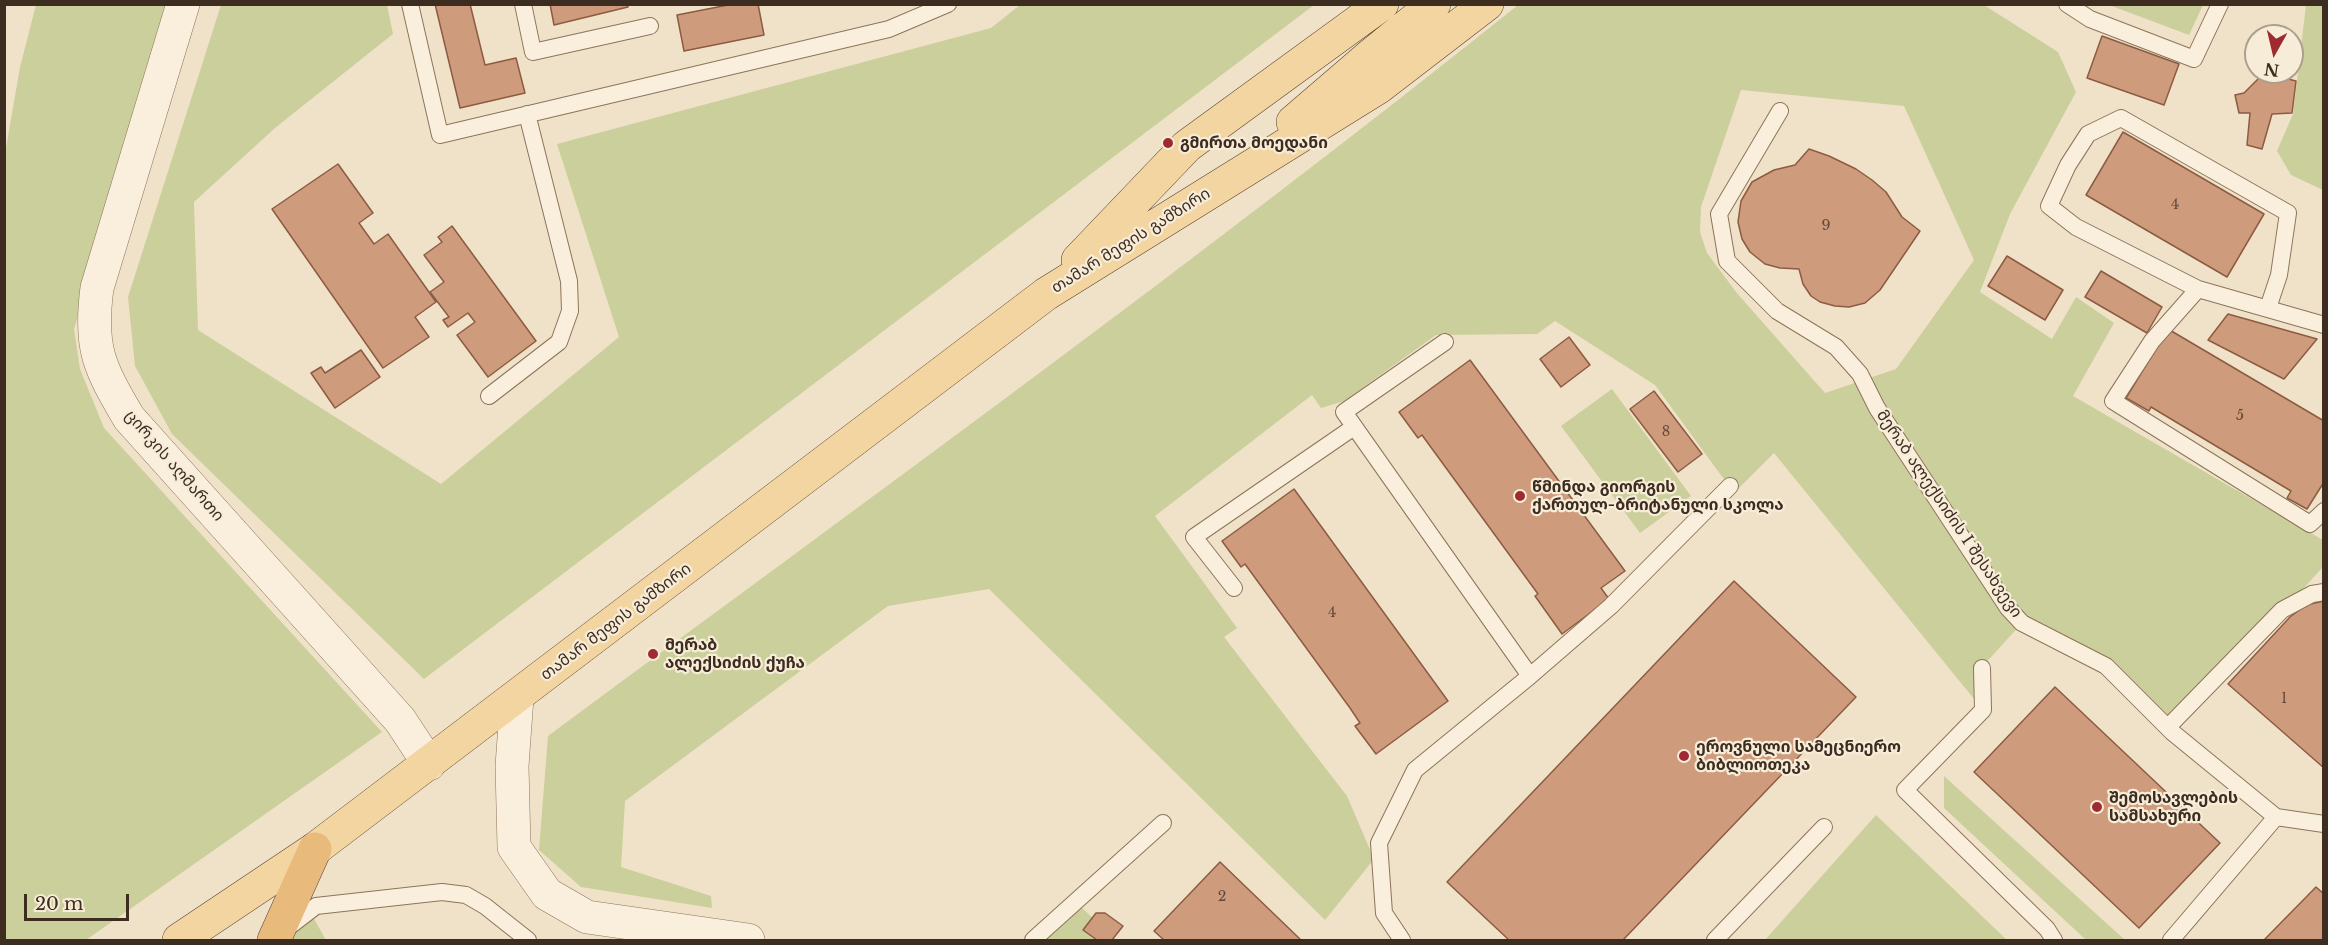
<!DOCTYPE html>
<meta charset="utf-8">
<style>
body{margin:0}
#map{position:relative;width:2328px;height:945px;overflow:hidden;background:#f0e2c8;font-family:"Libre Baskerville",serif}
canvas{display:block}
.frame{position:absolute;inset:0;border:6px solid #3d2c20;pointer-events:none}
.north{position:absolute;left:2244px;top:24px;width:60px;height:60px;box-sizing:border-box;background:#f7ecd8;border:2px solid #ad9f8e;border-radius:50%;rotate:188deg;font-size:16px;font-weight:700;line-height:24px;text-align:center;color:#3d2c20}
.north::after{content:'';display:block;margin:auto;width:21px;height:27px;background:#9d2b31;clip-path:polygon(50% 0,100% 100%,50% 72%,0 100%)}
.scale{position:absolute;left:24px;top:894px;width:105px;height:27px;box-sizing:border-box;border:3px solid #3d2c20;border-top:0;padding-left:8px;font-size:18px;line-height:21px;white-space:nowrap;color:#3d2c20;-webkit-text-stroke:4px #f7ecd8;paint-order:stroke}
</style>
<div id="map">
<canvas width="2328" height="945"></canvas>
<div class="frame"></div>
<div class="north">N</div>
<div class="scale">20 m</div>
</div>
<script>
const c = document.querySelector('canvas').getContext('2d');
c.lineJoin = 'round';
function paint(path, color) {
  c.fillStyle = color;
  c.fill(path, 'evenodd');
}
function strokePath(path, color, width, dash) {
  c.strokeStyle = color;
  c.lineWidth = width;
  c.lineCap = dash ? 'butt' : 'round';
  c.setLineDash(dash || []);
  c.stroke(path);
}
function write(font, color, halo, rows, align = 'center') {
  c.font = font + ' "Libre Baskerville","Noto Sans Georgian",serif';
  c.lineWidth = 4.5;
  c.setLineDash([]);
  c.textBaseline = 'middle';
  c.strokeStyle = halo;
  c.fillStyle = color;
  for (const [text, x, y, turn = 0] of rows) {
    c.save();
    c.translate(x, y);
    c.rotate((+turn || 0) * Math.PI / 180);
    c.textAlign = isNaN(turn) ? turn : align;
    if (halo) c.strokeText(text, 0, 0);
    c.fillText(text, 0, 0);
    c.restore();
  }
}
paint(new Path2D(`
 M36 5H171L74 329 80 369 104 428 382 732 86 940H5V154L20 67Z
 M221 5H387L393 34 275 128 194 202 198 330 441 484 619 337 557 144 991 28 1020 5H1314L424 679 172 434 135 366 128 297Z
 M1518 5H1984L2058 52 2076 92 2010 214 1980 292 2052 339 2076 297 2114 323 2073 396 2323 540V567L2172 732 2106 666 2022 623 1982 667 1983 710 1774 453 1734 493 1655 385 1555 321 1537 334 1436 335 1344 401 1321 408 1312 395 1155 516 1237 628 1224 637 1347 796 1374 859 1325 920 989 589 888 606 625 801 621 867 711 896 712 908 581 887 539 850 548 736C874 495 1202 258 1518 5ZM1741 90 1904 106 1974 260 1896 369 1825 393 1736 292 1707 253 1700 232 1701 207Z
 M2109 5H2203L2189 35Z
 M2306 5H2323V190L2291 175 2277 151 2293 114Z
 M1612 389 1691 496 1640 533 1561 426Z
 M1944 776 2125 940H2086L1944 808Z
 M1876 815 2007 940H1765Z
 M1080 906 1116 940H1044Z
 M313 917 326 940H287L289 936Z`), '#cbcf9b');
const building = new Path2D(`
 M435 4H470L485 65 516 58 525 93 460 108Z
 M550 4H627L628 7 554 25Z
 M733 4H758L764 35 684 51 677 15Z
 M2102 36 2179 64 2164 105 2087 78Z
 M2264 73 2296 81 2292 113 2272 114 2262 149 2247 145 2250 113H2239L2235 95 2244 93Z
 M2123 132 2264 214 2227 277 2086 195Z
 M1809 149 1829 156 1856 169 1872 180 1886 192 1902 217 1920 231 1880 290 1865 303 1849 307 1835 306 1820 302 1811 296 1803 284 1799 269 1780 268 1765 264 1750 252 1742 239 1738 222 1741 201 1752 182 1774 170 1795 165Z
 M338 164 373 213 359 223 374 244 388 234 436 302 415 317 429 337 383 368 272 209Z
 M452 226 536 341 488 377 457 335 475 322 468 313 448 327 443 320 449 317 430 292 444 282 424 255 442 242 438 237Z
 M2007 256 2063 290 2045 320 1988 286Z
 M2101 271 2162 307 2147 333 2085 297Z
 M2228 314 2317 339 2284 379 2208 340Z
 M2168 329 2324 421V482L2307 509 2287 498 2291 491 2151 407 2149 411 2126 398Z
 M1569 337 1590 365 1561 387 1540 359Z
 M361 350 380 377 335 408 311 373 321 367 325 373Z
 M1470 360 1625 571 1601 588 1609 599 1562 634 1535 596 1538 594 1422 435 1418 438 1399 412Z
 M1654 391 1702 454 1678 472 1630 409Z
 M1294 489 1448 701 1376 754 1355 726 1360 723 1350 708 1245 564 1241 567 1222 541Z
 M1734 581 1856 697 1623 940H1509L1447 882Z
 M2324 601V768L2228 684 2290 617 2306 605Z
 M2055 687 2220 843 2139 928 1974 772Z
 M1220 862 1301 940H1302H1164L1154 931Z
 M2316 887 2324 894V940H2264Z
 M1096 913H1105L1123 926 1112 940H1097L1083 930Z`);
paint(building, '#ce9b7d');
strokePath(building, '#8c5b41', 1.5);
const service = new Path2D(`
 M410 4 440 135 889 29 948 4
 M523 4 533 52 650 26
 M2067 4 2090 19 2194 59 2220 4
 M1780 111 1719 214 1727 261 1777 311 1836 347 1860 374 1877 408 2008 608 2022 623 2106 666 2172 732 2276 817 2171 940
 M2198 289 2076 227 2049 206 2068 165 2088 134 2121 118 2288 213 2279 275 2268 308
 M2324 325 2198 289 2152 341 2113 401 2310 524 2324 511
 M1445 342 1344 412 1530 676
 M489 396 559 342 570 311 569 281 527 114
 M1234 588 1194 537 1354 427
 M1982 668 1983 710 1905 790 2047 929 2054 940
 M2168 727 2282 610 2312 594 2324 592
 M2276 817 2324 824
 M286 929 316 906 442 892 466 895 485 906 528 940
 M1033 940 1163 823
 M1402 940 1384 913 1379 843 1415 770 1530 676 1611 606 1730 486
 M1715 940 1824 827`);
const minor = new Path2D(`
 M183 4 97 288C89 348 99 367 129 418L400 720 429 764
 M517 697 512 766 514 847 547 894 587 917 748 940`);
const primary = new Path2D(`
 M1293 122 1371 55 1434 4
 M1078 260 1187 146 1382 4
 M179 940 315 849 1046 294 1379 87 1487 4`);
const trunk = new Path2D(`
 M274 940 315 849`);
strokePath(service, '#8c745c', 18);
strokePath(minor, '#8c745c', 34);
strokePath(primary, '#5a4230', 34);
strokePath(trunk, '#5a4230', 34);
strokePath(service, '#faefdc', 16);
strokePath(minor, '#faefdc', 33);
strokePath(primary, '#f2d5a0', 33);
strokePath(trunk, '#e8ba7c', 33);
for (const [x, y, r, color] of [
 [1168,143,6,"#9d2b31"],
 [1520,496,6,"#9d2b31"],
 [653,654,6,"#9d2b31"],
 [1684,756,6,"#9d2b31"],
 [2097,807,6,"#9d2b31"]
]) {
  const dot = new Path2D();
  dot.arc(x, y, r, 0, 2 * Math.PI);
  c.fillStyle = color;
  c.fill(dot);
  strokePath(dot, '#f7ecd8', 2);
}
write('14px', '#614837', null, [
 ["4",2175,205],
 ["9",1826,226],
 ["5",2240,416],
 ["8",1666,432],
 ["4",1332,613],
 ["1",2284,699],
 ["2",1222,897]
]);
write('bold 16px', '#3d2c20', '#f7ecd8', [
 ["გმირთა მოედანი",1180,143],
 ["წმინდა გიორგის",1532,487],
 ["ქართულ-ბრიტანული სკოლა",1532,505],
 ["მერაბ",665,645],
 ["ალექსიძის ქუჩა",665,663],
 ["ეროვნული სამეცნიერო",1696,747],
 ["ბიბლიოთეკა",1696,765],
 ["შემოსავლების",2109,798],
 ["სამსახური",2109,816]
], 'left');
write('16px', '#3d2c20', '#f7ecd8', [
 ["თამარ მეფის გამზირი",1131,241,-32],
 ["ცირკის აღმართი",174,466,49],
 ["მერაბ ალექსიძის I შესახვევი",1949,514,56],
 ["თამარ მეფის გამზირი",616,622,-37]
]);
</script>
